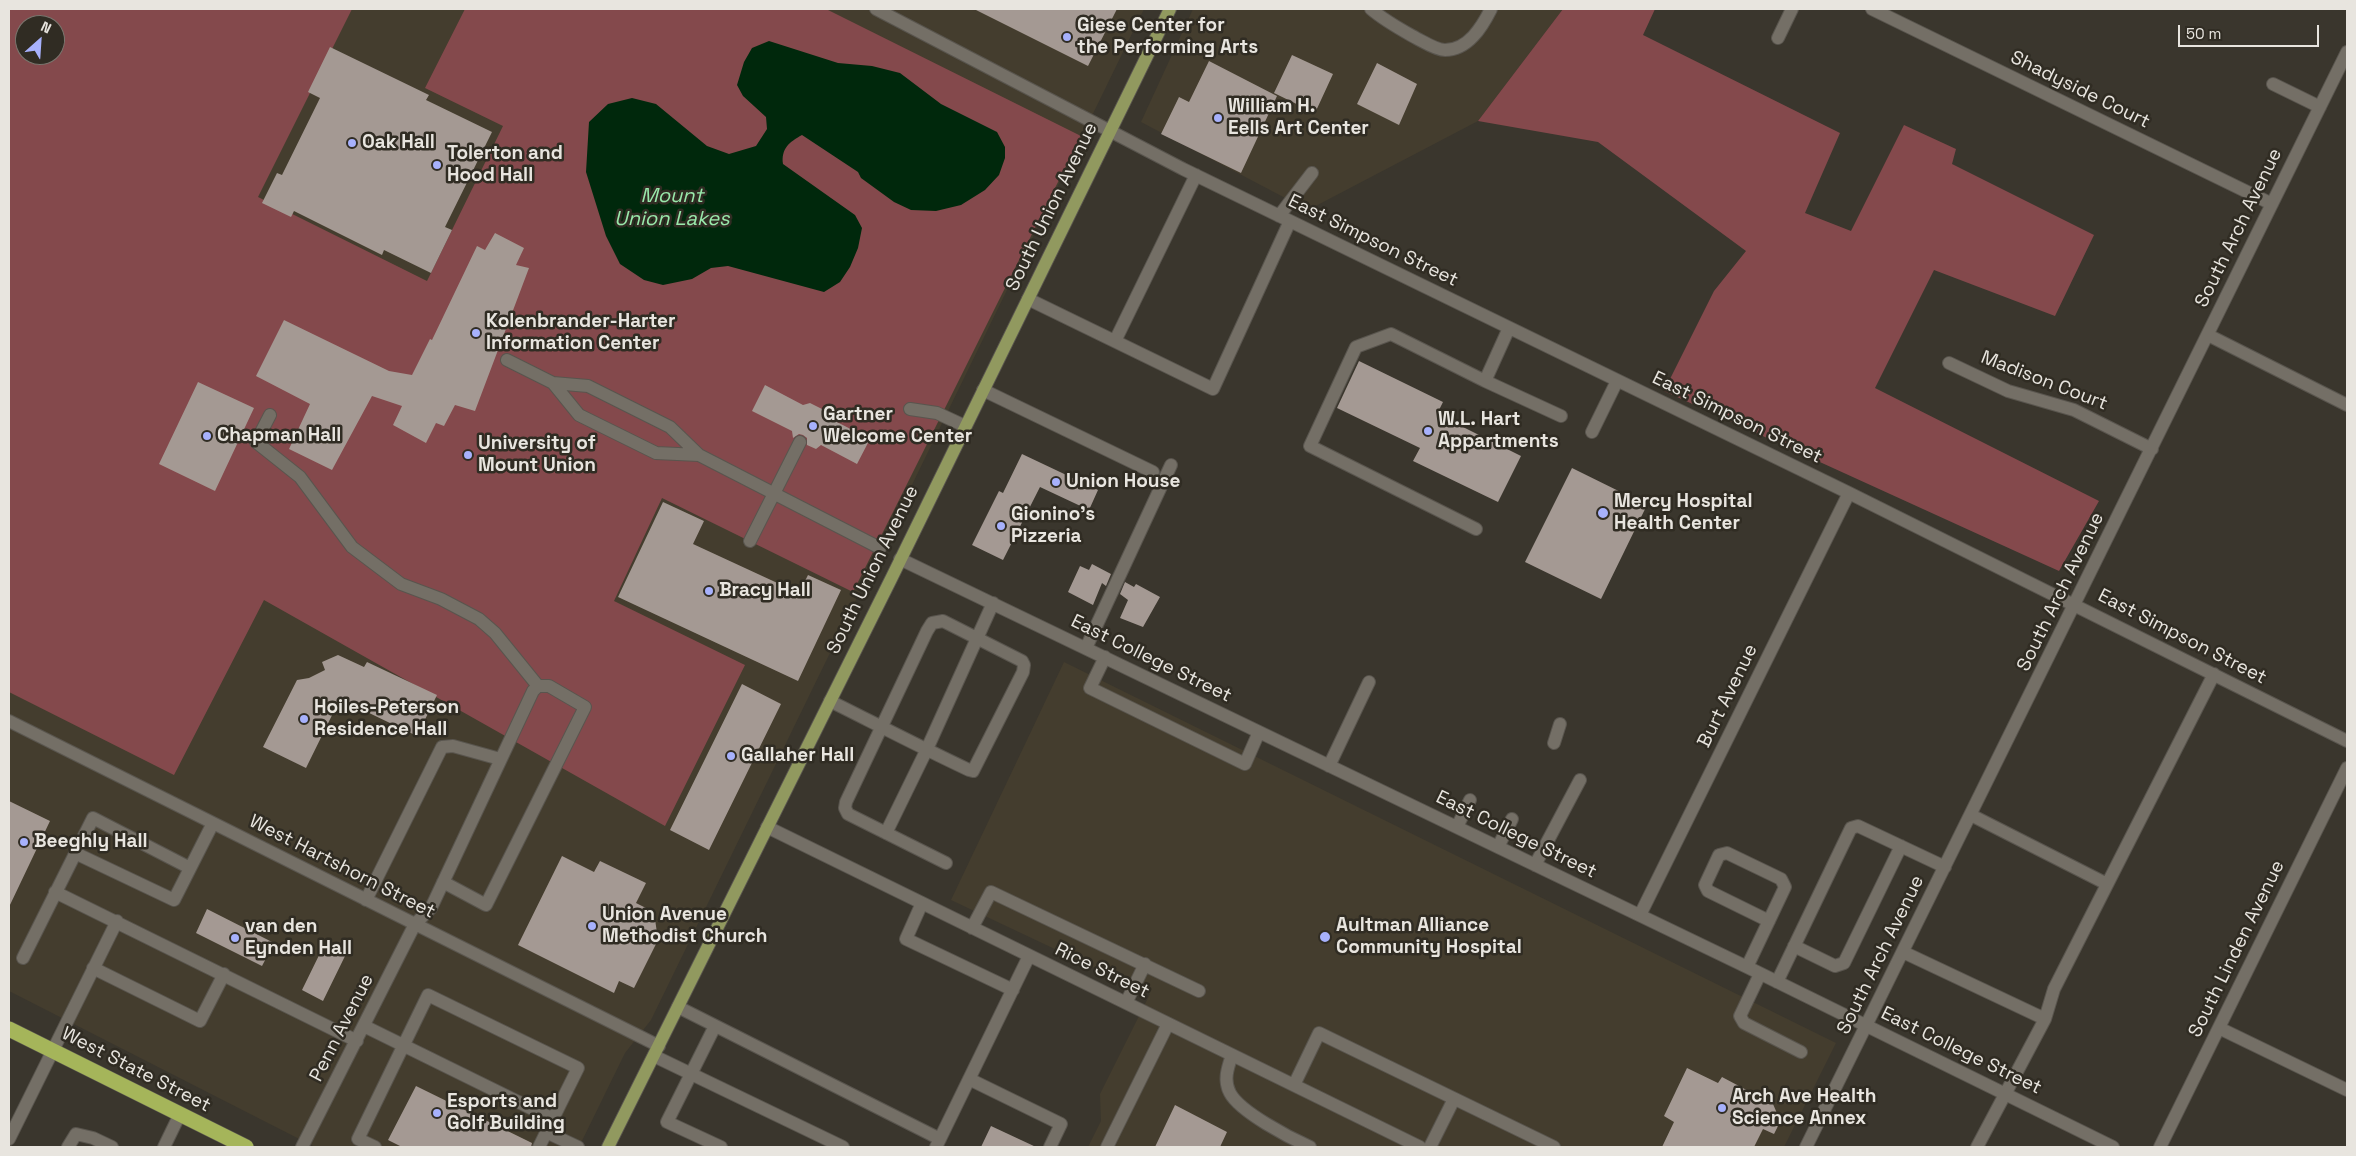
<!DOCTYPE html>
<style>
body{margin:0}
#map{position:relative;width:2356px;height:1156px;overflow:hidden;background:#3a362d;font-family:"Space Grotesk",sans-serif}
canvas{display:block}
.frame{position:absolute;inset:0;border:10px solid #e8e5df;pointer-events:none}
.north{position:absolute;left:15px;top:15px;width:50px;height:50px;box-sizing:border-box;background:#302c23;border:1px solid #7a766e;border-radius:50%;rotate:26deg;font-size:14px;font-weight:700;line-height:20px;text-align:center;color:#e8e5df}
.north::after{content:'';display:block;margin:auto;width:18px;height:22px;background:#a7b1fc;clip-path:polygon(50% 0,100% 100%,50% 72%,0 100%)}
.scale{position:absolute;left:2178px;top:25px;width:141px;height:22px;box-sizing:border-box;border:2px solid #e8e5df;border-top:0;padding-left:6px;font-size:15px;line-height:18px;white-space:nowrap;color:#e8e5df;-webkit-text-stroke:4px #302c23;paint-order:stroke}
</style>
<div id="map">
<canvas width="2356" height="1156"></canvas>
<div class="frame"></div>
<div class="north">N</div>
<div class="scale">50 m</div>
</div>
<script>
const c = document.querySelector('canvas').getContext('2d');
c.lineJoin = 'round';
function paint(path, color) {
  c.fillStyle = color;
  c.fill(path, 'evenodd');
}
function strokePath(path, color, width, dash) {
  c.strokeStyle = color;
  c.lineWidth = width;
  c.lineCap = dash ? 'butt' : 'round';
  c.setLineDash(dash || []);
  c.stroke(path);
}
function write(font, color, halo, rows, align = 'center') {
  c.font = font + ' "Space Grotesk",sans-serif';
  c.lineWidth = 5;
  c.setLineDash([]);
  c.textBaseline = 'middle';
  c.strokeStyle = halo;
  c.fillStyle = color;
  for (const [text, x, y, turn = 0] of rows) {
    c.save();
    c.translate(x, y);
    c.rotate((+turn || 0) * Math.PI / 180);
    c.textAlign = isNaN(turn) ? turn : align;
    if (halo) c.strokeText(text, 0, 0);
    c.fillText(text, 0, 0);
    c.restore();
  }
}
paint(new Path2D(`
 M9 9H1144L651 1020 625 1053 579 1147H315L9 991ZM25 25H55V55H25Z
 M1193 9H1563L1478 121 1308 210 1141 122Z
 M1064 662 1836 1043 1784 1147H1088L1101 1121 1100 1094 1150 994 951 900Z`), '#443d2e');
paint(new Path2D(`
 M9 9H352L258 197 427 281 503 126 425 88 465 9H826L1081 136 853 592 662 498 614 601 745 665 665 826 264 600 174 775 9 692ZM25 25H55V55H25Z
 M1563 9H1655L1643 35 1840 133 1805 213 1851 231 1904 125 1956 149 1952 164 2094 235 2055 316 1934 270 1875 388 2099 501 2059 571 1664 391 1714 291 1746 251 1598 142 1478 121Z`), '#84494c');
paint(new Path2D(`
 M769 41 838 63 872 66 900 73 941 104 997 132 1005 147V158L999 175 985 190 961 205 936 211 911 210 894 202 861 178 858 172 802 135C789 142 781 149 783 164L855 215 862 228 858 248 850 267 840 282 824 292 728 266 711 268 692 279 663 285 644 280 620 264 606 236 586 172 589 122 608 104 632 98 656 104 707 146 729 154 756 146 767 129 766 117 743 96 737 85 744 62 752 48Z`), '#00280c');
paint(new Path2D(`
 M974 9H1117L1088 66Z
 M330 47 429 95 426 100 492 132 445 227 452 230 431 273 384 250 382 255 294 211 291 217 262 203 277 173 282 175 320 98 308 92Z
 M1292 55 1333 74 1315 113 1274 93Z
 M1209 61 1277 96 1241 173 1161 134 1179 97 1189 102Z
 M1377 63 1417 84 1399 125 1357 104Z
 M495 233 524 248 516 265 529 268 475 411 455 405 444 426 436 423 426 443 393 425 402 406 372 396 332 470 289 449 310 404 256 376 284 320 389 371 412 375 430 339 432 340 477 246 485 250Z
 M1359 361 1443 402 1437 414 1521 456 1498 502 1413 461 1420 448 1337 408Z
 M198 382 254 408 215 491 159 464Z
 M765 385 803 405 810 403 834 415 835 421 870 439 857 464 821 445 816 449 807 445V438L803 435 799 434 793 438 792 431 752 411Z
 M1022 454 1098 490 1089 510 1040 487 1003 560 972 545 999 491 1003 493Z
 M1572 468 1647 505 1601 599 1525 562Z
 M663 502 704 521 693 544 799 593 808 575 841 590 798 681 618 597Z
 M1092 564 1111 574 1106 586 1102 583 1093 605 1068 592 1080 566 1089 570Z
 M1125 582 1134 587 1136 584 1160 597 1143 627 1120 618 1128 600 1120 594Z
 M338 655 364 667 367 662 437 695 417 736 340 699 306 768 263 747 297 680 309 678 325 670 322 662Z
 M742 684 781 704 709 850 670 830Z
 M9 801 50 821 9 907Z
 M562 856 594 872 600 861 646 883 636 903 654 912 658 940 634 988 619 981 614 993 518 945Z
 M207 909 274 943 262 966 196 933Z
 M325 943 346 954 323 1001 302 990Z
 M1687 1068 1718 1083 1722 1077 1773 1104 1779 1118V1124L1774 1134 1763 1129 1754 1147H1662L1674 1122 1664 1116Z
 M416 1086 532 1143 531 1147H402L388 1140Z
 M1175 1105 1227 1132 1220 1147H1155Z
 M991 1126 1036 1147H981Z`), '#a49993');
const minor = new Path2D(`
 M876 9 1183 169 1849 493 2347 741
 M1371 9C1385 21 1400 29 1416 38 1424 42 1436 50 1445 50 1468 50 1482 27 1491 9
 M1872 9 2272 204
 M1778 38 1792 9
 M2273 84 2320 107
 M1279 216 1312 173
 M1028 299 1213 389 1290 221
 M1509 328 1485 381 1561 416
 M2208 335 2347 405
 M1115 341 1196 175
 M507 360 553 383 588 386 670 427 699 455 880 548
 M1949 363 2008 391 2074 410 2152 449
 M553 383 579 415 656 453 699 455
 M983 390 1153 472
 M910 409 937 413 965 426
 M270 415 256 442 300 477 352 547 401 584 441 599 479 619 495 633 538 686
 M1592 432 1617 381
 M1476 529 1310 446 1356 347 1391 334 1485 381
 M750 541 800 442
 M900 559 1747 967 2113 1147
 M1086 648 1171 465
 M1105 657 1090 688 1245 764 1259 732
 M830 701C876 724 922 748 969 770L973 771 1023 672 1024 665 1022 661 943 621 932 623 927 631 846 802 845 808 848 814 946 863
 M9 721 659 1046
 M1554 743 1560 724
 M1329 766 1369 682
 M1971 815 2107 884
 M767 827 1420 1147
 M1457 827 1470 800
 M886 833 927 749 993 603
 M1498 847 1512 819
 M75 853 174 900 213 823
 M1535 865 1580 780
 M55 892 357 1041
 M366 900 442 747 453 746 500 759
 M922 903 906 939 1013 990
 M1640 915 1849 493
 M972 928 991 892 1199 991
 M1794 946 1835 966 1844 963 1901 846
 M1903 952 2045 1019 1977 1147
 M23 958 93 818 190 868
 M1747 967 1785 887 1781 879 1727 853 1719 855 1705 885 1708 891 1769 921
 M93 968 200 1021 224 974
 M1760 974 1740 1016 1744 1023 1801 1052
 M1777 982 1851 828 1858 826 1945 867
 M1126 1003 1145 964
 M678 1007 940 1139
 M2045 1019 2054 989 2214 674
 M364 1026 553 1119
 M715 1026 667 1122 721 1147
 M2219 1028 2347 1090
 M1232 1055C1228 1067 1223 1080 1230 1093 1240 1112 1290 1138 1310 1147
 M654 1056 843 1147
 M969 1079 1061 1124 1050 1147
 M1294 1085 1319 1033 1554 1147
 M546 1132 578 1147
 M9 1139 117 921
 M68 1147 76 1134 93 1138 112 1147
 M164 1147 180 1114
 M302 1147 415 924 431 908 533 691 538 686H549L585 707 486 905 443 882
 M375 1147 358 1139 428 995 578 1068 539 1147
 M936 1147 1029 956
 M1107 1147 1168 1024
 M1430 1147 1454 1099
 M1806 1147 2347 52
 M2160 1147 2347 768`);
const major = new Path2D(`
 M608 1147 892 577 1170 9`);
const highway = new Path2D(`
 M9 1029 246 1147`);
strokePath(minor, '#59554e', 14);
strokePath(major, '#59554e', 14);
strokePath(highway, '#59554e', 16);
strokePath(minor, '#746f66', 12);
strokePath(major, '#91995f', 12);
strokePath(highway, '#a5b55a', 15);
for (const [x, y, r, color] of [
 [1067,37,5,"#a7b1fc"],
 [1218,118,5,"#a7b1fc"],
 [352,143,5,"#a7b1fc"],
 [437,165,5,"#a7b1fc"],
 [476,333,5,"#a7b1fc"],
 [813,426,5,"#a7b1fc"],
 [1428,431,5,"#a7b1fc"],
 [207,436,5,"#a7b1fc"],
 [468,455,5,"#a7b1fc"],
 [1056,482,5,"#a7b1fc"],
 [1603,513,6,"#a7b1fc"],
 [1001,526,5,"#a7b1fc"],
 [709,591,5,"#a7b1fc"],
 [304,719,5,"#a7b1fc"],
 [731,756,5,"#a7b1fc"],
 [24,842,5,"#a7b1fc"],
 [592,926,5,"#a7b1fc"],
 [1325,937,6,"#a7b1fc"],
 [235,938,5,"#a7b1fc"],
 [1722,1108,5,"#a7b1fc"],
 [437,1113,5,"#a7b1fc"]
]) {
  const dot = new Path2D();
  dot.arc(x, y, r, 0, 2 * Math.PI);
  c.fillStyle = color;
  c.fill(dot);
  strokePath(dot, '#302c23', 2);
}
write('bold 19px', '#e8e5df', '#302c23', [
 ["Giese Center for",1077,26],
 ["the Performing Arts",1077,48],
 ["William H.",1228,107],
 ["Eells Art Center",1228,129],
 ["Oak Hall",362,143],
 ["Tolerton and",447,154],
 ["Hood Hall",447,176],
 ["Kolenbrander-Harter",486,322],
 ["Information Center",486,344],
 ["Gartner",823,415],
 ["Welcome Center",823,437],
 ["W.L. Hart",1438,420],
 ["Appartments",1438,442],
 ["Chapman Hall",217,436],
 ["University of",478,444],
 ["Mount Union",478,466],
 ["Union House",1066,482],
 ["Mercy Hospital",1614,502],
 ["Health Center",1614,524],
 ["Gionino's",1011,515],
 ["Pizzeria",1011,537],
 ["Bracy Hall",719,591],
 ["Hoiles-Peterson",314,708],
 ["Residence Hall",314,730],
 ["Gallaher Hall",741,756],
 ["Beeghly Hall",34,842],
 ["Union Avenue",602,915],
 ["Methodist Church",602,937],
 ["Aultman Alliance",1336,926],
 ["Community Hospital",1336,948],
 ["van den",245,927],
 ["Eynden Hall",245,949],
 ["Arch Ave Health",1732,1097],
 ["Science Annex",1732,1119],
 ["Esports and",447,1102],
 ["Golf Building",447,1124]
], 'left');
write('19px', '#e8e5df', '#302c23', [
 ["Shadyside Court",2080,90,26],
 ["South Union Avenue",1052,207,-64],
 ["South Arch Avenue",2239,228,-64],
 ["East Simpson Street",1373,241,26],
 ["Madison Court",2044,381,21],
 ["East Simpson Street",1737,418,26],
 ["South Union Avenue",873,570,-64],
 ["South Arch Avenue",2061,592,-64],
 ["East Simpson Street",2182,637,27],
 ["East College Street",1151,659,26],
 ["Burt Avenue",1728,696,-64],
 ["East College Street",1516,835,26],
 ["West Hartshorn Street",342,867,27],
 ["South Linden Avenue",2237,949,-64],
 ["South Arch Avenue",1881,955,-64],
 ["Rice Street",1102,971,26],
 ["Penn Avenue",342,1028,-63],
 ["East College Street",1961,1051,26],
 ["West State Street",136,1070,27]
]);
write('italic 20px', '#99e9ab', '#302c23', [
 ["Mount",672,197],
 ["Union Lakes",672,220]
]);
</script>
